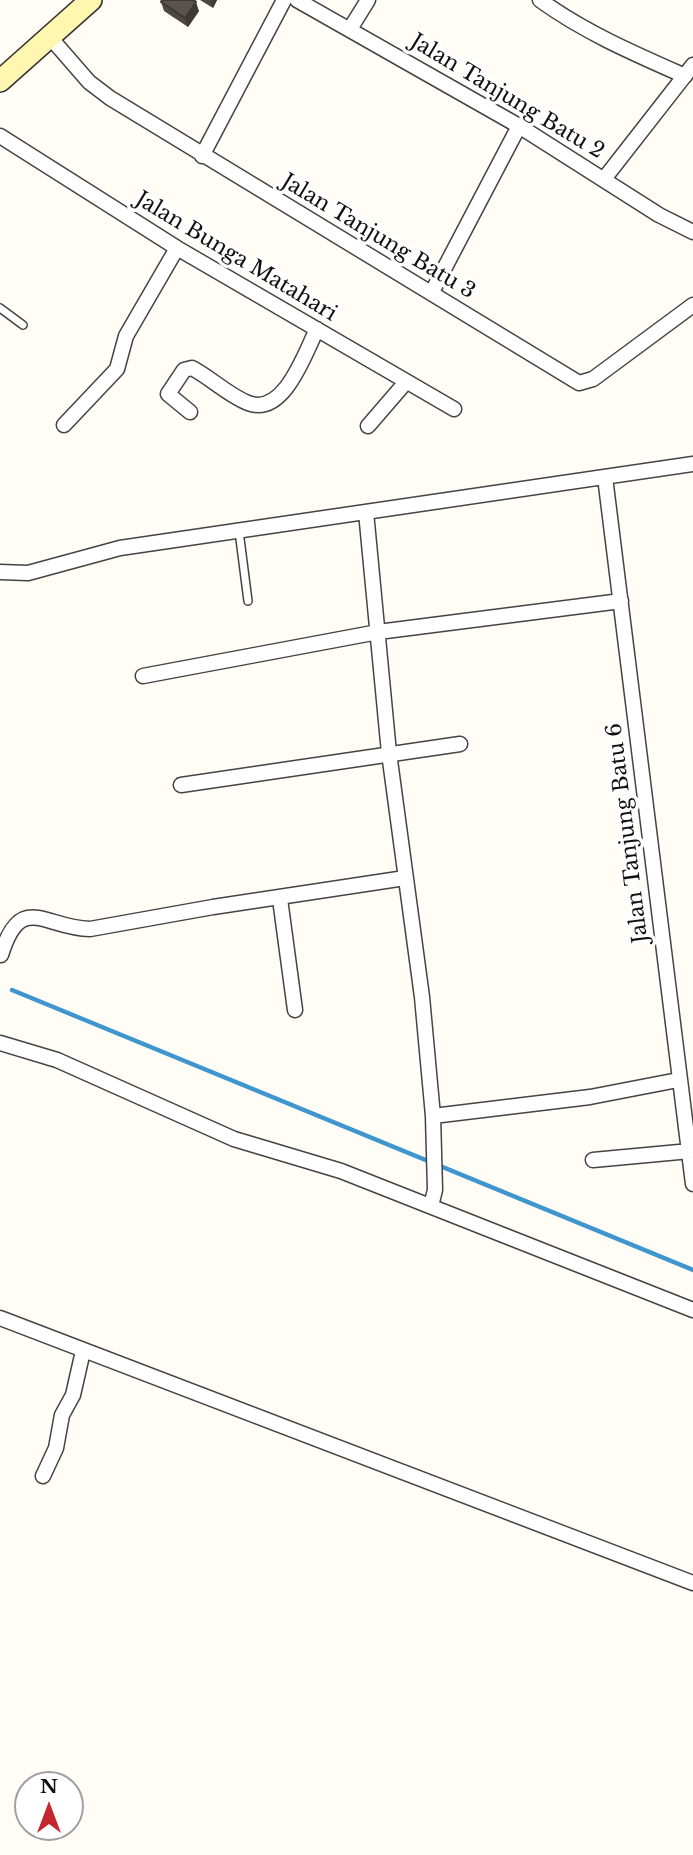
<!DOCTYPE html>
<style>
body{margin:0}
#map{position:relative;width:693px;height:1855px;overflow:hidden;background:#fffdf5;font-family:"Libre Baskerville",serif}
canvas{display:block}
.north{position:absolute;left:14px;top:1771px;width:70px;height:70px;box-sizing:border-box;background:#fff;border:2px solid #a0a0a0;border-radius:50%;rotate:0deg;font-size:19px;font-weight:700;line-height:28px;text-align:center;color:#111}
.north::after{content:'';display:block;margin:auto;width:24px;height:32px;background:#c4262e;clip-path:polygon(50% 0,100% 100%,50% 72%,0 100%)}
</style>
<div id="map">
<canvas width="693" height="1855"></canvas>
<div class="north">N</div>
</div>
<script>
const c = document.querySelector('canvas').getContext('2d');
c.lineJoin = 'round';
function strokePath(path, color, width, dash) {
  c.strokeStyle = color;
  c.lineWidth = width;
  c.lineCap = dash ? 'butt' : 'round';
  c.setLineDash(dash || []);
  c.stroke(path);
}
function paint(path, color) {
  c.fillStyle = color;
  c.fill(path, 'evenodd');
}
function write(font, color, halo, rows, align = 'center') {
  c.font = font + ' "Libre Baskerville",serif';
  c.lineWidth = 7;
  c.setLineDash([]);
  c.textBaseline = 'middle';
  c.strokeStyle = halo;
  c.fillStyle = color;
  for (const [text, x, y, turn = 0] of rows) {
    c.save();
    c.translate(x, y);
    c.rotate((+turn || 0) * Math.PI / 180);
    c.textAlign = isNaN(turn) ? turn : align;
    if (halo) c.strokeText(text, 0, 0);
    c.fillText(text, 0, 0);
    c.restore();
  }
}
strokePath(new Path2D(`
 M12 990 693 1270`), '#3f96cf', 4.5);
const lane = new Path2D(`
 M0 308 23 325
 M239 531 248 601`);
const street = new Path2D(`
 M297 0 519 126 659 215 693 232
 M540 0C584 32 635 54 685 76
 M350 29 368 0
 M49 36 89 82 110 98 579 383 593 379 693 305
 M0 136 177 248 454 409
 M202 156 284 0
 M604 179 693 65
 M432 292 519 126
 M190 412 168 394 184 370 192 368C211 378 228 395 248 403 284 417 305 353 317 329
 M64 425 117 369 126 336 177 248
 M368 426 406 382
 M605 477 693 1184
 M366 512 389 753 422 997 433 1116 435 1190 431 1206
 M0 572 28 573 120 548 693 464
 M143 676 378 632 621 601
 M181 785 460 744
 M280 899 295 1010
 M1 955C21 891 44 928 90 929L213 907 405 878
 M0 1043 57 1060 234 1139 341 1171 693 1310
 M433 1116 590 1097 678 1080
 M593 1160 690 1151
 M0 1318 693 1583
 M43 1476 56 1448 62 1415 73 1395 83 1351`);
const secondary = new Path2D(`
 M0 81 91 0`);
strokePath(lane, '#444', 10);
strokePath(street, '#444', 17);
strokePath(secondary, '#333', 24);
strokePath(lane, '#fff', 7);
strokePath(street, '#fff', 14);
strokePath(secondary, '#fff6b0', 21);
paint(new Path2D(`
 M200 0H217L213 8Z
 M161 2 199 11 188 27 164 11Z`), '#4d4742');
paint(new Path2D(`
 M213 0H217L213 8 211 3Z
 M196 2 199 11 188 27 185 18Z`), '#3f3936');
const building = new Path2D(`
 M162 0H194L196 2 185 18 161 2Z`);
paint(building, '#5a524d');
strokePath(building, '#3f3936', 2);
write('21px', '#111', '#fff', [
 ["Jalan Tanjung Batu 2",507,97,31],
 ["Jalan Tanjung Batu 3",378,237,31],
 ["Jalan Bunga Matahari",236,257,31],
 ["Jalan Tanjung Batu 6",628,833,-97]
]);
</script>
